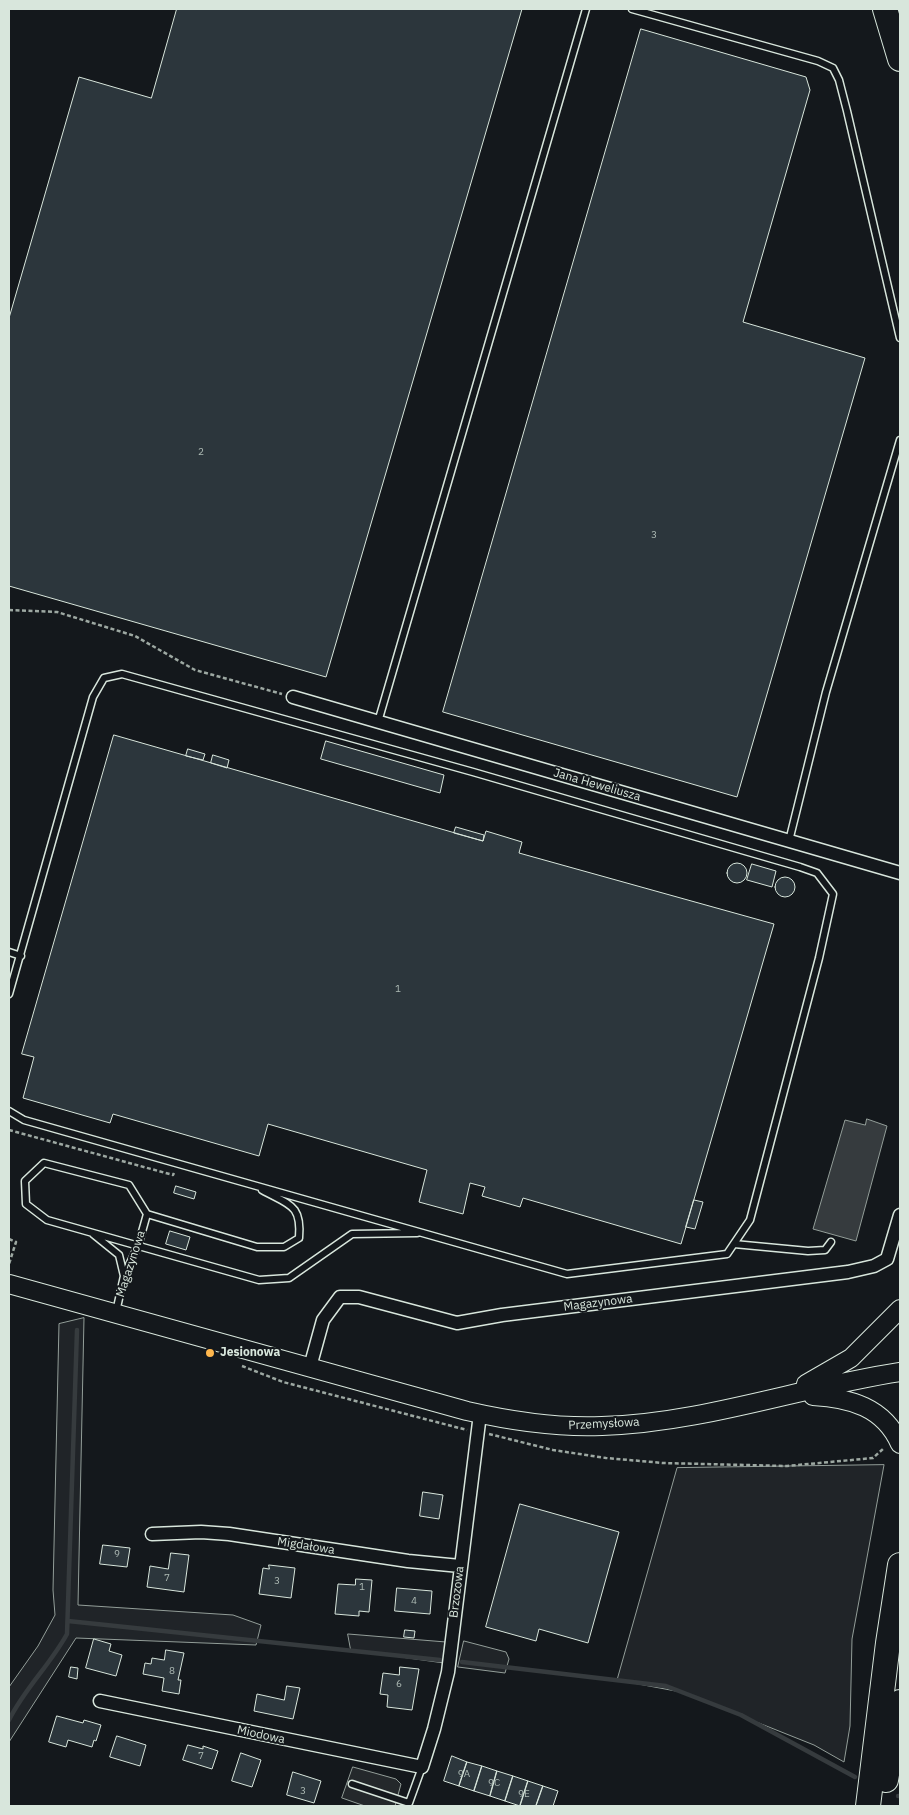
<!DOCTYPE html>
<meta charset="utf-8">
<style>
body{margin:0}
#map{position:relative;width:909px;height:1815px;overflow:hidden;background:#14181c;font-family:"IBM Plex Sans",sans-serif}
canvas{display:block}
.frame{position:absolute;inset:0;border:10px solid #d8e6dc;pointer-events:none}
</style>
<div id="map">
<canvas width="909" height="1815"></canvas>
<div class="frame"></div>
</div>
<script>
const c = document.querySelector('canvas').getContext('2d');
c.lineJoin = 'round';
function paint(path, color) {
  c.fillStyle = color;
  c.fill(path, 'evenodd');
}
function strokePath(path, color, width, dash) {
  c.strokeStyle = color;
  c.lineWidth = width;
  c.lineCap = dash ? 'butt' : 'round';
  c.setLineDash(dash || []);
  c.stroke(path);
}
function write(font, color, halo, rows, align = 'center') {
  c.font = font + ' "IBM Plex Sans",sans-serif';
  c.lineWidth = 4;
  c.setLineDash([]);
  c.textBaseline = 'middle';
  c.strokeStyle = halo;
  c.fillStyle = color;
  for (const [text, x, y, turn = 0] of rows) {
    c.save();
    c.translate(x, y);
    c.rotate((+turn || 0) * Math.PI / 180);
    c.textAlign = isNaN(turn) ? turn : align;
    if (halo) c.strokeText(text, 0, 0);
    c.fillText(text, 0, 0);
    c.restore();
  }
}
const green = new Path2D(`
 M84 1318 78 1605 233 1615 261 1625 256 1645 76 1638 9 1742V1687L38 1646 55 1615 53 1590 59 1324Z
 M884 1465 852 1639 850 1726 844 1762 814 1745 681 1692 617 1680 677 1468Z
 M348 1634 446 1642 444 1663 351 1650Z
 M464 1641 506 1652 509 1659 505 1673 458 1667Z`);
paint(green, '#202428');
strokePath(green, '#939e99', 1);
const parking = new Path2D(`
 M353 1767 396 1779 401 1784 395 1806H365L342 1798Z`);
paint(parking, '#24282b');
strokePath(parking, '#939e99', 1);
const water = new Path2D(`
 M867 1119 887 1126 856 1241 813 1229 845 1120 865 1125Z`);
paint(water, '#363b3e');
strokePath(water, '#939e99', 1);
strokePath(new Path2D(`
 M68 1621 440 1660
 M462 1662 666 1686 741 1715 855 1777
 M9 1720C25 1688 50 1665 67 1634L77 1330
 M898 1796H900`), '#363b3e', 4.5);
const building = new Path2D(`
 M177 9H522L326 677 9 586V318L79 77 151 98Z
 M641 29 806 77 810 90 743 322 865 358 737 797 443 712Z
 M114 735 483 841 486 831 522 842 519 853 774 924 681 1244 523 1198 520 1207 482 1196 485 1187 470 1183 463 1214 419 1202 427 1170 268 1124 259 1156 113 1114 110 1123 23 1098 34 1057 22 1054Z
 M326 741 444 775 440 793 321 759Z
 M188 749 205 754 203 760 186 756Z
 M213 755 229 760 227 768 211 763Z
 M456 827 484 835 483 841 454 833Z
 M727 873a10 10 0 1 1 20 0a10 10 0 1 1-20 0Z
 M752 864 776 871 772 887 747 880Z
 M775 887a10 10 0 1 1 20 0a10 10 0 1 1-20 0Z
 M176 1186 196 1192 194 1199 174 1193Z
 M694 1200 703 1202 695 1229 686 1227Z
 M170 1231 190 1237 186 1250 166 1244Z
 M423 1492 443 1495 439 1519 420 1516Z
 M520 1504 619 1532 588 1643 539 1629 536 1641 486 1627Z
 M103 1545 130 1548 127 1567 100 1564Z
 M171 1553 189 1555 184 1592 147 1587 150 1566 168 1569Z
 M269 1565 295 1568 291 1598 259 1594 263 1568 269 1569Z
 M356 1579 372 1580 369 1612 359 1611V1616L335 1614 338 1584 355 1585Z
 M397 1588 432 1591 430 1614 395 1611Z
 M405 1630 415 1631 414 1638 404 1637Z
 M94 1639 111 1644 109 1651 122 1655 116 1676 86 1668Z
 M166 1650 184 1653 178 1680H181L179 1694 162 1691 164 1678 143 1674 145 1663 151 1664 152 1658 164 1660Z
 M71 1667 78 1668 77 1679 69 1677Z
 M400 1667 419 1669 412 1710 387 1707 388 1695 380 1694 383 1673 399 1675Z
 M287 1686 300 1688 293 1719 254 1711 257 1694 284 1700Z
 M57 1716 83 1723 84 1720 101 1725 96 1741 94 1740 92 1747 68 1740 66 1747 49 1742Z
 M117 1736 146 1745 140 1766 110 1757Z
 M188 1745 203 1749V1746L218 1751 212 1769 183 1760Z
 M241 1753 261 1760 252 1787 232 1781Z
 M452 1756 467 1762 459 1786 444 1781Z
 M467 1762 482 1766 474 1791 459 1786Z
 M482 1766 497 1771 490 1796 474 1791Z
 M497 1771 513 1776 505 1801 490 1796Z
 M293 1772 321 1781 314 1803 287 1795Z
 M513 1776 528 1781 520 1806 505 1801Z
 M528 1781 543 1786 536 1806H520Z
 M543 1786 558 1791 553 1806H536Z`);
paint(building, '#2c363c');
strokePath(building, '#d8e6dc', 1);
const lane = new Path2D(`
 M632 9 818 61 833 68 839 80 847 111 900 338
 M378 722 586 9
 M789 841 826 692 900 440
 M9 952 21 956
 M9 994 93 697 104 678 122 674 473 772 800 867 817 873 833 894 819 958 750 1220 727 1254 567 1274 24 1120 9 1111
 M262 1190C289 1205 302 1204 299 1238L284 1247H257L147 1214 129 1185 44 1163 25 1181 26 1204 47 1220 259 1280 289 1278 352 1234 417 1233
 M93 1234 119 1255 124 1276
 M734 1244 808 1251 825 1250 831 1242
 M116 1312 124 1276 138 1246 147 1214
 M352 1784 409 1803 422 1767`);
const street = new Path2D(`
 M293 697 900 873
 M310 1367 323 1320 340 1297H359L457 1323 502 1315 848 1272 874 1266 887 1259 900 1215
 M152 1534 201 1532 229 1534 408 1561 460 1566
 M100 1701 422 1767 434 1729 448 1672 480 1414`);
const secondary = new Path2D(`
 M9 1284 467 1411C511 1421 556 1428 602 1426 703 1423 801 1387 900 1372
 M806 1384 851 1358 900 1309
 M813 1396C850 1398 884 1407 900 1444`);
const highway = new Path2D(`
 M885 9 900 59
 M886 1780 900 1702
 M868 1806 888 1643 900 1565`);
strokePath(lane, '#d8e6dc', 9);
strokePath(street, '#d8e6dc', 15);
strokePath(secondary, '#d8e6dc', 20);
strokePath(highway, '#d8e6dc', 26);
strokePath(new Path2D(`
 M9 610 57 612 135 636 195 670 282 694
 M9 1130 173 1175 174 1173
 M9 1239 16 1242 9 1264
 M242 1366 283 1382 467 1430
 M489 1434 553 1450 606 1458 663 1463 787 1466 873 1458 884 1448`), '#9da8a2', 2.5, [4, 2.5]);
strokePath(lane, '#14181c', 6);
strokePath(street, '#14181c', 12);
strokePath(secondary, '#14181c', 18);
strokePath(highway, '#14181c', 24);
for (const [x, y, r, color] of [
 [210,1353,5,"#ffb74d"]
]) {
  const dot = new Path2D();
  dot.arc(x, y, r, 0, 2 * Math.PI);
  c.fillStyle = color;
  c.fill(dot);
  strokePath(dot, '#14181c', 2);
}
write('10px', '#adbab4', null, [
 ["2",201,452],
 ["3",654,535],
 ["1",398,989],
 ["9",117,1554],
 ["7",167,1578],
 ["3",277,1581],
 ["1",362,1587],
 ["4",414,1601],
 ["8",172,1671],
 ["6",399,1684],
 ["7",201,1756],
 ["9A",464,1774],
 ["9C",494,1783],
 ["3",303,1791],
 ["9E",524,1794]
]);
write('12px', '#d8e6dc', '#14181c', [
 ["Jana Heweliusza",597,785,16],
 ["Magazynowa",131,1264,-72],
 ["Magazynowa",598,1303,-7],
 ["Przemysłowa",604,1424,-3],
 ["Migdałowa",306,1546,9],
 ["Brzozowa",457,1592,-83],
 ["Miodowa",261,1735,12]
]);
write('bold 12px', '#d8e6dc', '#14181c', [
 ["Jesionowa",220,1353]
], 'left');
</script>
